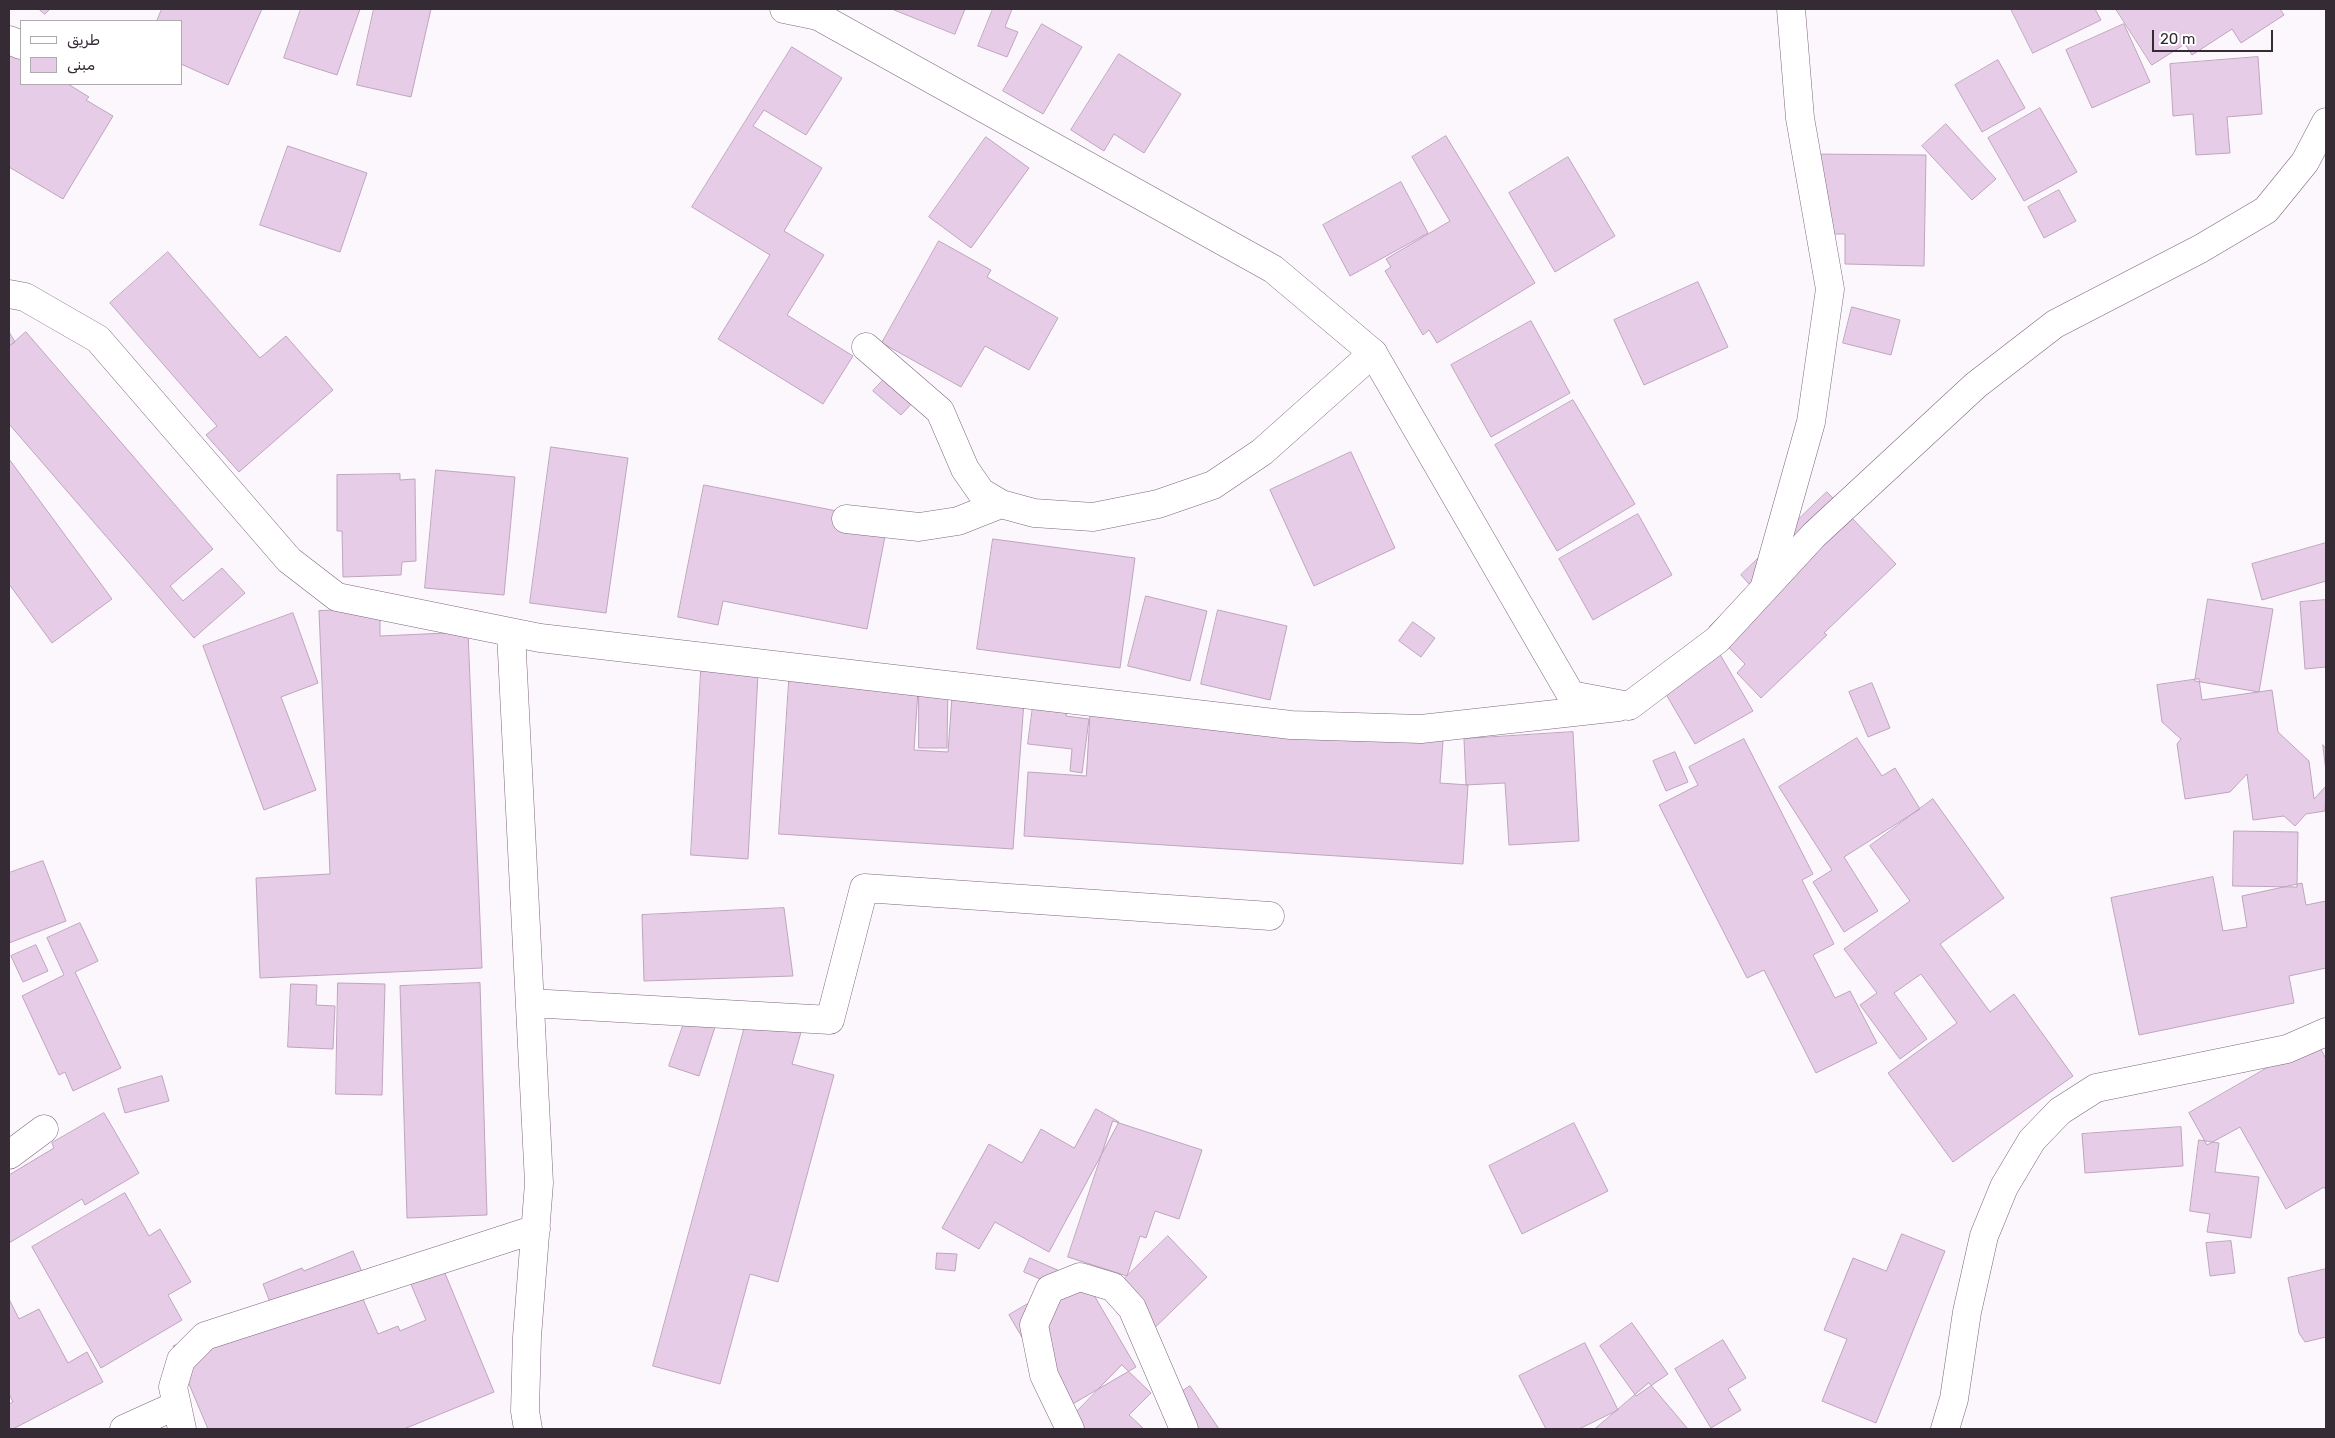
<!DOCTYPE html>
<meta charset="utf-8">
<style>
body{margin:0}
#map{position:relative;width:2335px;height:1438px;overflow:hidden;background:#fcf7fc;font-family:Rubik,Cairo,sans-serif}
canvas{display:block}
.frame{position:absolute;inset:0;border:10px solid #352b35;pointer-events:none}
.legend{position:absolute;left:20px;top:20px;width:162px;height:65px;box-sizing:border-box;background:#fff;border:1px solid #aeaaae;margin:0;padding:6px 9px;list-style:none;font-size:15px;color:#352b35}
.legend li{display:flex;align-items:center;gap:10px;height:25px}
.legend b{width:25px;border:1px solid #aeaaae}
.scale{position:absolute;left:2152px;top:30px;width:121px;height:22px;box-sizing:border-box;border:2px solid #352b35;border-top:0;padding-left:6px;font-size:15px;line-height:18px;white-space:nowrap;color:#352b35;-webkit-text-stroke:4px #fff;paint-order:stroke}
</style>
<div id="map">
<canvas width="2335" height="1438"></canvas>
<div class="frame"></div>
<ul class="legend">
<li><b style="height:6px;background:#fff"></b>طريق</li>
<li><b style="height:14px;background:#e6cce6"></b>مبنى</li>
</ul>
<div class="scale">20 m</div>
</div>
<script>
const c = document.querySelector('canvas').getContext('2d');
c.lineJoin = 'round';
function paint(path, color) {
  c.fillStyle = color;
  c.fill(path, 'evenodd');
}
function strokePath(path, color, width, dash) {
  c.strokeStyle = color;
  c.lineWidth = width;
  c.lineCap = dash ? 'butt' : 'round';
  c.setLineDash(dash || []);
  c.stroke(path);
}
const building = new Path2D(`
 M39 9H50L45 14Z
 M162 9H262L228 85 181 64V21H157Z
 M301 9H360L337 75 284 58Z
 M374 9H431L411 97 357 85Z
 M892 9H965L955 34Z
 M993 9H1012L1005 27 1018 32 1007 57 978 46Z
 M2011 9H2095L2101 20 2033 53Z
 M2116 9H2280L2284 15 2241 43 2232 29 2192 55 2185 44 2152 65Z
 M1042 24 1082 47 1043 114 1003 91Z
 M2124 24 2150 82 2092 108 2066 50Z
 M9 44 21 52V84H68L89 97 86 100 113 116 63 199 9 167Z
 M792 47 842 78 806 135 764 110 753 126 822 168 784 231 824 255 787 315 853 356 823 404 718 339 770 255 692 207Z
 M1119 54 1181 94 1144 153 1114 134 1104 151 1071 130Z
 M2258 57 2262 114 2227 117 2230 153 2196 155 2193 114 2173 116 2170 64Z
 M1998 60 2025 108 1982 132 1955 85Z
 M2040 108 2077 172 2024 201 1988 138Z
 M1946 124 1996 179 1972 200 1922 146Z
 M1446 136 1535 283 1437 343 1429 330 1423 335 1385 271 1391 267 1386 259 1450 221 1412 157Z
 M986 137 1029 168 971 248 929 217Z
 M288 146 367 173 340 252 260 225Z
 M1808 154 1926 155 1924 266 1845 264V234H1807Z
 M1568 157 1615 236 1555 272 1509 193Z
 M1401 182 1428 233 1350 276 1323 225Z
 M2059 190 2076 221 2044 238 2028 207Z
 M939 241 991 270 987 277 1058 318 1029 370 985 346 961 387 882 343Z
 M168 252 260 358 286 336 333 390 239 472 206 435 217 426 110 303Z
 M1698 282 1728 347 1644 385 1614 320Z
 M1852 307 1900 320 1891 355 1843 343Z
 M1531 321 1570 393 1491 437 1451 365Z
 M9 332 15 342 9 346Z
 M26 332 213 549 170 586 183 601 222 568 245 593 194 638 9 424V347Z
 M888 375 916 399 901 415 873 391Z
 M1573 400 1635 504 1557 551 1495 445Z
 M551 447 628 458 606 613 530 603Z
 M1351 452 1395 548 1314 586 1270 490Z
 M9 459 112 599 52 643 9 584Z
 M436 470 515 477 504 595 425 588Z
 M400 474V480L415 479 416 561 402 562 401 575 343 577 342 531H337V475Z
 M704 485 888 521 867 629 723 601 718 625 678 617Z
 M1827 492 1896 564 1824 633 1827 635 1761 698 1737 673 1745 664 1709 627 1731 605 1761 597 1741 575Z
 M1638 514 1672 575 1593 620 1559 559Z
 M993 539 1135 558 1120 668 977 649Z
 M2326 543V581L2262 600 2252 564Z
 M1146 596 1207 611 1190 681 1128 666Z
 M2208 599 2273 609 2259 692 2195 681Z
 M2326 600V667L2305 669 2300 602Z
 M380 609V636L468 632 482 968 260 978 256 878 330 874 319 611Z
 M1218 610 1287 626 1270 700 1201 684Z
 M293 613 318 683 281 697 316 790 264 810 203 646Z
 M1413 622 1435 638 1421 657 1399 641Z
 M1718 651 1753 711 1695 744 1660 684Z
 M702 653 759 656 748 859 691 855Z
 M790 667 919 675 914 750 948 752 953 683 1025 688 1013 849 779 834Z
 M919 679H948L947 748H919Z
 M2199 679 2202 700 2272 690 2278 732 2309 761 2314 799 2326 786 2325 811 2306 814 2295 826 2284 816 2253 820 2247 774 2230 792 2185 799 2177 744 2181 739 2162 722 2157 685Z
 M1872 683 1890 728 1868 737 1849 692Z
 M1035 691 1069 696 1066 716 1089 719 1082 773 1070 771 1072 749 1028 744Z
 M1091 703 1444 727 1440 783 1468 785 1463 864 1024 836 1028 772 1086 776Z
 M1573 732 1579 841 1509 845 1505 783 1466 785 1464 739Z
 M1857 738 1882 776 1895 768 1920 809 1844 857 1878 911 1844 932 1813 882 1832 870 1779 787Z
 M1744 739 1813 874 1802 880 1834 944 1813 955 1835 998 1850 991 1877 1043 1816 1073 1764 970 1747 978 1659 805 1698 785 1689 767Z
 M2323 745 2326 749V771Z
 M1675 752 1688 782 1666 791 1653 761Z
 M1933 799 2004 898 1940 944 1990 1012 2014 994 2073 1076 1953 1162 1888 1073 1957 1023 1921 974 1894 993 1927 1039 1900 1059 1860 1005 1877 993 1844 949 1910 901 1870 846Z
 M2234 831 2298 832 2297 887 2233 886Z
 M43 861 66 921 9 943V873Z
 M2213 877 2223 931 2247 927 2242 896 2302 883 2306 905 2326 901V968L2289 976 2294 1003 2139 1035 2111 898Z
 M784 908 793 976 644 981 642 915Z
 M80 923 98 961 75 972 121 1068 73 1091 65 1072 59 1075 22 996 64 975 47 938Z
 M36 945 48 971 23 982 11 956Z
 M338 983 385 984 382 1095 336 1094Z
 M480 983 487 1215 407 1218 400 986Z
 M291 984 317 985 316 1005 335 1006 333 1049 288 1047Z
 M751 1004 805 1018 792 1064 834 1075 778 1282 750 1274 720 1384 653 1366Z
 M690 1006 719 1015 699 1076 669 1066Z
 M2316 1040 2326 1059V1190L2324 1187 2286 1209 2240 1127 2207 1145 2189 1113Z
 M162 1076 169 1101 125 1113 118 1089Z
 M1096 1109 1119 1122 1049 1252 995 1222 979 1249 942 1228 989 1144 1022 1163 1041 1129 1074 1148Z
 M104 1113 139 1173 85 1205 82 1199 9 1243V1175L54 1148 52 1143Z
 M1113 1121 1202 1150 1179 1219 1155 1211 1146 1238 1140 1236 1127 1276 1068 1257Z
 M1574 1123 1608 1191 1522 1234 1489 1166Z
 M2181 1127 2183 1166 2085 1173 2082 1134Z
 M2199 1140 2219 1143 2215 1172 2259 1177 2251 1238 2207 1232 2210 1214 2190 1211Z
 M125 1193 149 1236 160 1229 191 1282 168 1295 182 1320 101 1368 32 1247Z
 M1902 1234 1945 1251 1876 1423 1822 1401 1847 1339 1824 1330 1853 1258 1886 1271Z
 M1168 1236 1207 1277 1140 1342 1114 1289Z
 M2231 1241 2235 1273 2210 1276 2206 1243Z
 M435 1249 494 1392 404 1429H208L173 1346 271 1305 263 1284 302 1268 304 1271 353 1251 368 1286 359 1290 378 1334 398 1326 400 1331 426 1320 402 1263Z
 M937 1253 957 1254 955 1271 936 1269Z
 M1030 1258 1062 1272 1056 1286 1024 1272Z
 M2326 1269V1337L2305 1342 2299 1333 2288 1278Z
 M1081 1273 1136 1367 1064 1409 1009 1315Z
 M9 1299 19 1319 39 1309 68 1363 87 1352 103 1382 13 1429H9V1404L13 1402 9 1394Z
 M1632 1323 1668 1374 1636 1396 1600 1346Z
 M1723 1340 1746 1378 1728 1389 1741 1410 1711 1428 1675 1369Z
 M1585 1343 1618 1410 1579 1429H1546L1519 1376Z
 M1122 1365 1151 1393 1129 1415 1144 1429H1060Z
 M1649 1383 1688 1429H1595Z
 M1190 1386 1219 1429H1181L1164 1404Z`);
paint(building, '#e6cce6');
strokePath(building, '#bea5be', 1);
const street = new Path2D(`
 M9 40 21 45
 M9 294 25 297 98 339 289 560 337 597 540 638 1291 725 1421 729 1619 707
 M866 347 940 411 965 469 981 492 1001 504 1034 513 1093 517 1158 504 1213 485 1262 452 1373 353
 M846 519 919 527 958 521 1001 504
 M1764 589 1811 422 1830 289 1800 118 1791 9
 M511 633 539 1183 527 1337 525 1411 528 1429
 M530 1003 830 1020 864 888 1270 916
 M9 1155 44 1129
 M124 1429 177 1405
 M182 1429 173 1387 181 1360 205 1336 536 1229
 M1070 1429 1044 1375 1034 1325 1050 1289 1080 1277 1113 1287 1132 1308 1184 1429
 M1945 1429 1954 1399 1967 1312 1984 1236 2004 1187 2032 1140 2060 1111 2096 1088 2287 1049 2326 1032`);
const secondary = new Path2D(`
 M784 9 818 16 1273 269 1373 353 1571 695 1629 706 1717 640 1814 535 1976 385 2055 324 2200 249 2266 210 2305 162 2326 122`);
strokePath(street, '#7e677e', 29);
strokePath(secondary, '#7e677e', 29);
strokePath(street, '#fff', 28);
strokePath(secondary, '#fff', 28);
</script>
